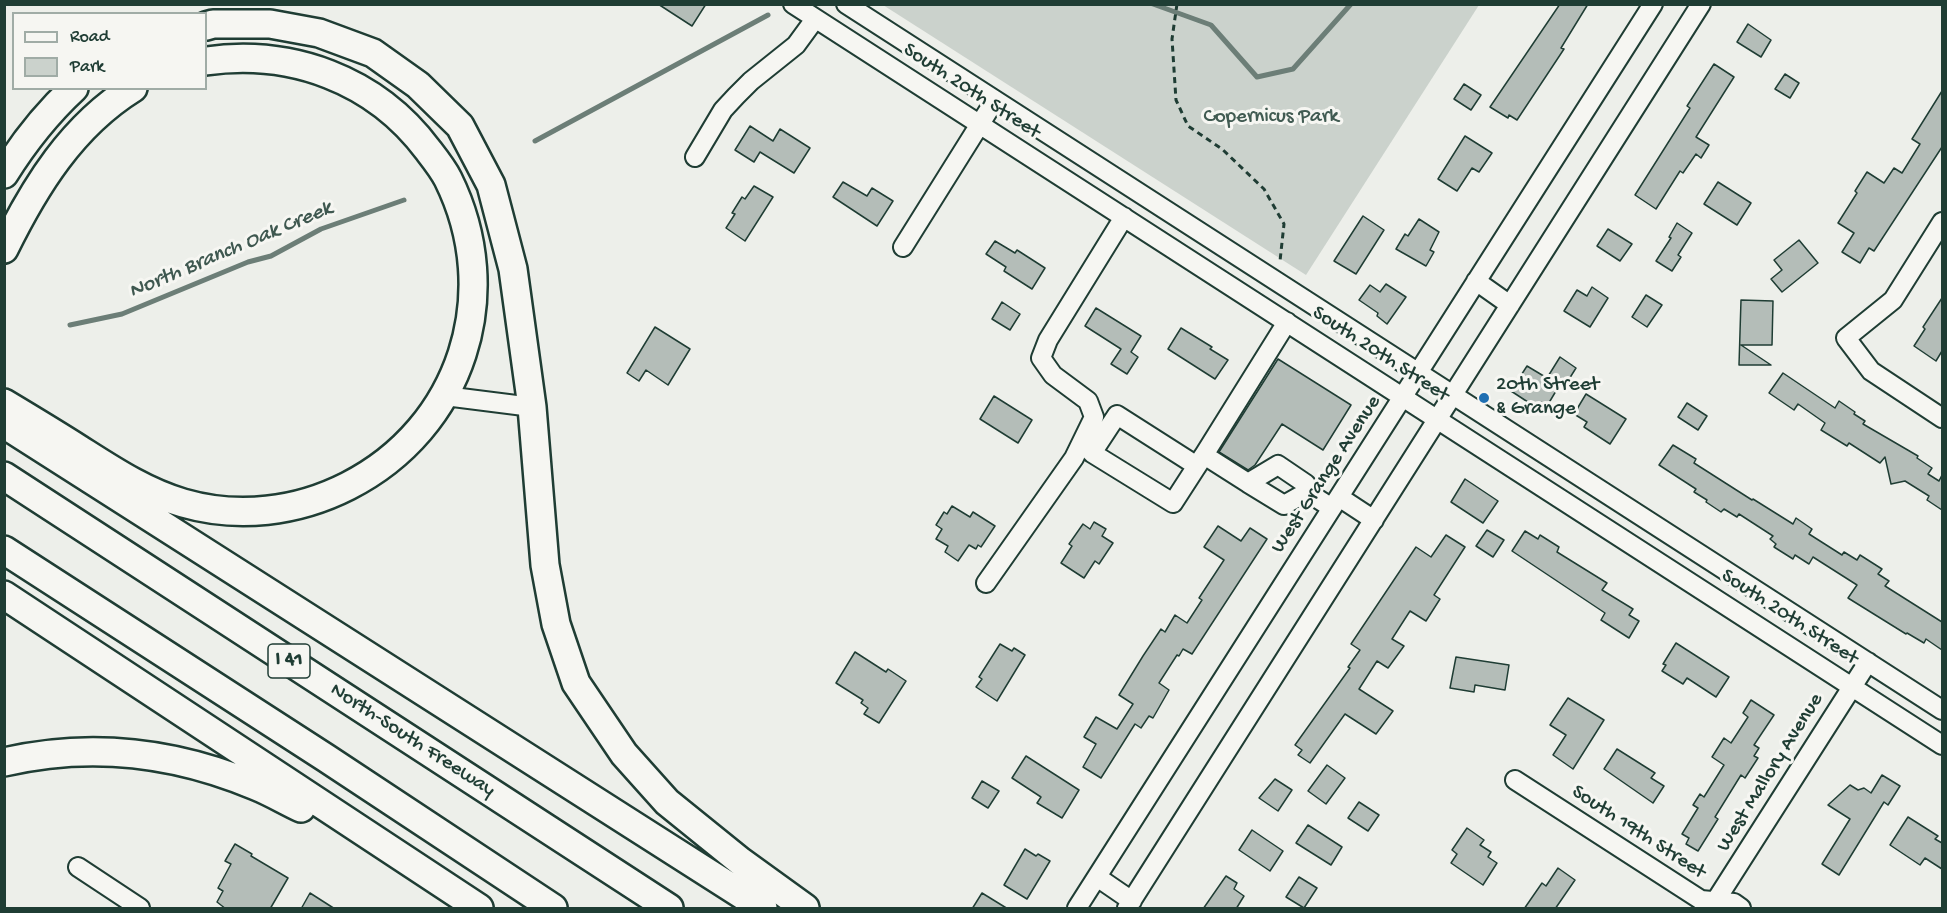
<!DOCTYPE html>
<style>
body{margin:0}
#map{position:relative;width:1947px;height:913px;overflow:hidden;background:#edefea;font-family:"Gochi Hand",sans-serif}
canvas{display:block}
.frame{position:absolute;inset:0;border:6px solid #1f3d34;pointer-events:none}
.legend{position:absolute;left:12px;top:12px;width:195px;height:78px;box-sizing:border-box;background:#f6f6f2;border:2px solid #a0aca6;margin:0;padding:8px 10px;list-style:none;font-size:18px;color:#1f3d34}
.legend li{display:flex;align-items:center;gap:12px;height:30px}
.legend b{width:30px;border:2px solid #a0aca6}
</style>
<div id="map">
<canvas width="1947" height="913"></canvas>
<div class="frame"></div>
<ul class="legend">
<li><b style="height:8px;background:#f6f6f2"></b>Road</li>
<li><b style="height:16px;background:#cbd2cc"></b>Park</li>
</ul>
</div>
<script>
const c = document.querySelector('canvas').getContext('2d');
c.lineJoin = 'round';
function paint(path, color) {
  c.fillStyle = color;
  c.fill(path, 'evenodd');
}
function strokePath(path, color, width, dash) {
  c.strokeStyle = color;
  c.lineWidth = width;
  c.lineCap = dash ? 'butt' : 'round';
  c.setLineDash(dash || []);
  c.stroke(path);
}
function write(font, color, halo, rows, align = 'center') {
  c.font = font + ' "Gochi Hand",sans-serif';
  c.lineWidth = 6;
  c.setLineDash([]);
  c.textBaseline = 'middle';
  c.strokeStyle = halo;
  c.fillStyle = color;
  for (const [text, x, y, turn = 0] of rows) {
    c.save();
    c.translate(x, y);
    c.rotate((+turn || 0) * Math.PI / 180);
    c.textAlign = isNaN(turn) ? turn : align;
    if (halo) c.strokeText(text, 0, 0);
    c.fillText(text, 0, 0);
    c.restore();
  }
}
paint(new Path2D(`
 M883 5H1479L1306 275Z`), '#cbd2cc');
strokePath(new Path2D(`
 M1153 4 1211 25 1257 77 1293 69 1351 4
 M535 141 768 15
 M70 325 122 314 248 262 271 256 321 229 404 200`), '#6c7e77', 5);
const building = new Path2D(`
 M658 4H706L692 26Z
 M1560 4H1588L1561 48 1564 49 1517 120 1509 115 1508 118 1490 107Z
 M1748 24 1771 40 1761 57 1737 42Z
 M1714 64 1734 77 1696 137 1709 145 1701 158 1696 154 1683 173 1680 171 1656 209 1635 195 1690 108 1687 106Z
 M1785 74 1799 83 1790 98 1775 89Z
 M1464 84 1481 95 1471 110 1454 99Z
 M1942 91V147L1874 251 1869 248 1860 263 1842 252 1854 233 1838 223 1857 193 1855 191 1867 172 1884 183 1894 168 1902 173 1920 144 1912 139Z
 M750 126 773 141 780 129 810 148 794 173 760 152 754 162 735 150Z
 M1465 136 1492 153 1479 172 1472 168 1457 191 1438 179Z
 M843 182 867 196 872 188 893 201 877 226 833 197Z
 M1718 182 1751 203 1737 225 1704 204Z
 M754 186 773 197 745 241 726 228 735 214 732 213 742 197 745 199Z
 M1363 216 1384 230 1356 274 1334 261Z
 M1419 219 1439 232 1430 250 1434 252 1426 266 1396 249 1405 234 1408 236Z
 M1677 223 1692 233 1678 255 1681 257 1672 271 1656 261 1671 238 1669 237Z
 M1608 229 1632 244 1620 261 1597 246Z
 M1799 240 1818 263 1782 292 1771 279 1782 270 1774 260Z
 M995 241 1015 253 1017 250 1045 268 1032 289 1004 271 1006 267 986 254Z
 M1386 284 1406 297 1387 324 1377 316 1378 313 1359 300 1370 285 1380 292Z
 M1592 287 1608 298 1590 327 1564 311 1577 290 1587 296Z
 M1646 295 1662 305 1647 327 1632 317Z
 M1942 298V351L1936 361 1914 346 1925 329 1923 327Z
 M1741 300 1773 301 1772 345H1741L1771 365H1739Z
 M1002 302 1020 314 1010 330 992 319Z
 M1096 308 1141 336 1131 352 1138 357 1127 374 1111 364 1121 349 1085 326Z
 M655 327 690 349 668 385 646 370 639 381 627 373Z
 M1181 328 1212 347 1210 349 1228 360 1215 379 1168 349Z
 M1560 357 1576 368 1566 384 1562 381 1547 406 1541 402 1537 408 1511 391 1527 366 1547 378Z
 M1278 359 1351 405 1323 450 1282 424 1255 465 1248 470 1219 452Z
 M1783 373 1835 408 1839 401 1855 412 1854 414 1865 421 1863 424 1918 456 1917 458 1932 468 1928 474 1939 481 1942 475V510L1927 500 1929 496 1905 481 1891 484 1885 457 1880 463 1849 443 1847 446 1821 430 1825 423 1798 404 1794 410 1769 393Z
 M1586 394 1626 419 1610 444 1584 427 1587 422 1574 414Z
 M994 396 1032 420 1018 443 980 419Z
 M1687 403 1707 416 1698 430 1678 417Z
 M1673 445 1696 459 1694 463 1752 500 1753 499 1793 524 1796 518 1812 529 1809 534 1842 555 1844 552 1857 560 1860 555 1882 569 1878 574 1889 581 1885 586 1942 622V650L1926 639 1924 643 1907 633 1906 634 1848 598 1857 585 1813 557 1809 564 1795 555 1793 559 1774 547 1776 544 1770 539 1773 536 1739 514 1737 517 1724 509 1721 512 1706 502 1707 500 1694 492 1696 489 1659 465Z
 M1465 479 1498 501 1483 523 1451 502Z
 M952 506 970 517 973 512 995 526 981 547 978 545 976 549 969 545 958 561 945 552 948 546 936 539 942 529 936 525 944 512 947 514Z
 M1094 522 1106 529 1102 536 1113 543 1099 564 1095 561 1084 578 1061 563 1072 546 1069 544 1083 524 1090 529Z
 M1218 526 1241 541 1250 528 1267 539 1192 654 1183 649 1179 656 1177 655 1159 683 1169 690 1153 718 1149 716 1141 728 1135 724 1101 778 1083 767 1096 744 1084 737 1096 717 1117 729 1133 704 1119 695 1143 656 1161 629 1165 632 1175 615 1187 623 1202 600 1199 598 1224 560 1204 547Z
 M1487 530 1504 540 1493 557 1476 546Z
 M1525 531 1538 539 1540 535 1559 547 1557 552 1607 583 1602 590 1633 609 1629 615 1639 621 1629 638 1601 620 1605 613 1512 551Z
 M1446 535 1465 547 1434 595 1440 599 1426 621 1410 611 1392 639 1404 646 1388 668 1377 661 1359 689 1393 711 1376 734 1345 714 1310 763 1298 755 1302 750 1295 745 1350 668 1348 667 1360 650 1351 644 1416 547 1431 557Z
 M1676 643 1729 677 1716 697 1687 678 1683 684 1662 671 1666 665 1663 664Z
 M1000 644 1012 651 1014 648 1025 655 997 701 976 687 982 679 979 677Z
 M855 652 886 672 888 669 906 681 879 723 864 714 868 708 861 703 863 700 836 683Z
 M1456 657 1509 665 1505 690 1475 685 1474 692 1450 688Z
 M1568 698 1604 720 1573 769 1553 755 1566 735 1550 725Z
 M1751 700 1774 715 1754 745 1759 748 1754 756 1758 758 1745 778 1741 775 1715 817 1718 819 1698 851 1686 844 1689 838 1682 834 1698 808 1693 805 1700 794 1704 797 1724 765 1712 757 1724 738 1731 743 1748 717 1743 713Z
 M1617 749 1655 773 1651 778 1664 786 1653 803 1604 769Z
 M1026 756 1079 790 1062 818 1037 803 1041 797 1012 778Z
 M1327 765 1345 778 1326 804 1308 791Z
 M1882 775 1900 786 1888 805 1884 802 1839 875 1822 864 1850 819 1828 805 1850 785 1858 790 1864 788 1871 793Z
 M1275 779 1292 790 1278 811 1259 798Z
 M982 781 999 791 988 808 972 798Z
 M1359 802 1379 815 1368 831 1348 818Z
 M1908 817 1938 836 1935 839 1942 843V869L1925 858 1920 865 1890 845Z
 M1308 825 1342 847 1331 865 1296 843Z
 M1467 828 1484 840 1480 845 1491 852 1488 857 1497 863 1483 885 1451 863 1457 854 1452 850Z
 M1252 830 1283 851 1270 871 1239 850Z
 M235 844 252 854 251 856 288 878 270 909H226L217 902 223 891 218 888 231 864 225 861Z
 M1025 849 1036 856 1038 854 1050 861 1027 899 1004 885Z
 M1558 868 1575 880 1555 909H1524L1542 883 1546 886Z
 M1226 876 1237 883 1234 889 1244 896 1236 909H1203Z
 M1299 877 1317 888 1304 908 1286 897Z
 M310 893 335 909H301Z
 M982 893 1008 909H972Z`);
paint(building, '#b4bdb8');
strokePath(building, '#1f3d34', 1.5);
const minor = new Path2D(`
 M793 4 1942 745
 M846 4 1942 710
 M695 157 723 110 736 96 751 81 796 45 815 19
 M1942 222 1893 300 1846 338 1871 371 1942 418
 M903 247 995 100
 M1476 281 1510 305
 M1287 322 1204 455 1248 483 1278 465 1306 484 1307 492 1332 508
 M445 396 532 407
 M1197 466 1117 415 1092 453 1173 503 1204 455
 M1248 483 1284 505 1307 492
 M1339 497 1374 520
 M986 583 1074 458 1094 417 1088 401 1053 375 1041 358 1048 340 1124 217
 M1515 780 1701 900 1734 903 1741 908
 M78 867 140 908
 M1097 877 1132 901
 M1077 908 1653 4
 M1127 908 1701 4
 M1711 908 1868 662`);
const highway = new Path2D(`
 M206 26 213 24H270L319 33 373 53 418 85 460 126 491 185 513 269 532 407 545 565 556 624 576 683 624 754 667 802 740 861 805 908
 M4 174C24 142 46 114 74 88
 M4 249C35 186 72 126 133 88
 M4 403C29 418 54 433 79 449 112 470 145 492 183 503 238 519 297 512 348 486 462 428 505 294 448 179 443 169 435 159 428 150 375 79 291 49 206 61
 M4 424 763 908
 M4 476 669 908
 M4 550 326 758 553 908
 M4 595 479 908
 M4 762C90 742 175 752 256 786 271 792 286 801 301 808`);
strokePath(minor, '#1f3d34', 22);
strokePath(highway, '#1f3d34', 32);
strokePath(new Path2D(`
 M1177 4 1172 39 1176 100 1188 126 1222 149 1264 189 1284 224 1280 261`), '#1f3d34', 3, [6, 4.5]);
strokePath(minor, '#f6f6f2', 18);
strokePath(highway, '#f6f6f2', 27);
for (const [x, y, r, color] of [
 [1484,398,6,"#1f6fb2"]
]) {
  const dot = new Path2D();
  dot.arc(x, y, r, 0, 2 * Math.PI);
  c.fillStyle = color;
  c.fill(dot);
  strokePath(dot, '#f6f6f2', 2);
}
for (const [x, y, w] of [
 [289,661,42]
]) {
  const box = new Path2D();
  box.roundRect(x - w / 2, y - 17, w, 34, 4.5);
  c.fillStyle = '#f6f6f2';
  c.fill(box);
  strokePath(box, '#1f3d34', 1.5);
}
write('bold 20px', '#1f3d34', null, [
 ["I 41",289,661]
]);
write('21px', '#1f3d34', '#f6f6f2', [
 ["South 20th Street",971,92,33],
 ["South 20th Street",1380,355,33],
 ["West Grange Avenue",1327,475,-57],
 ["South 20th Street",1789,618,33],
 ["North-South Freeway",412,741,33],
 ["West Mallory Avenue",1771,773,-58],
 ["South 19th Street",1638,833,33]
]);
write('21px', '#415b52', '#f6f6f2', [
 ["Copernicus Park",1271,118]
]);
write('21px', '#1f3d34', '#f6f6f2', [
 ["20th Street",1496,386],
 ["& Grange",1496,410]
], 'left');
write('italic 22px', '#3f5850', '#f6f6f2', [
 ["North Branch Oak Creek",231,251,-23]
]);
</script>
